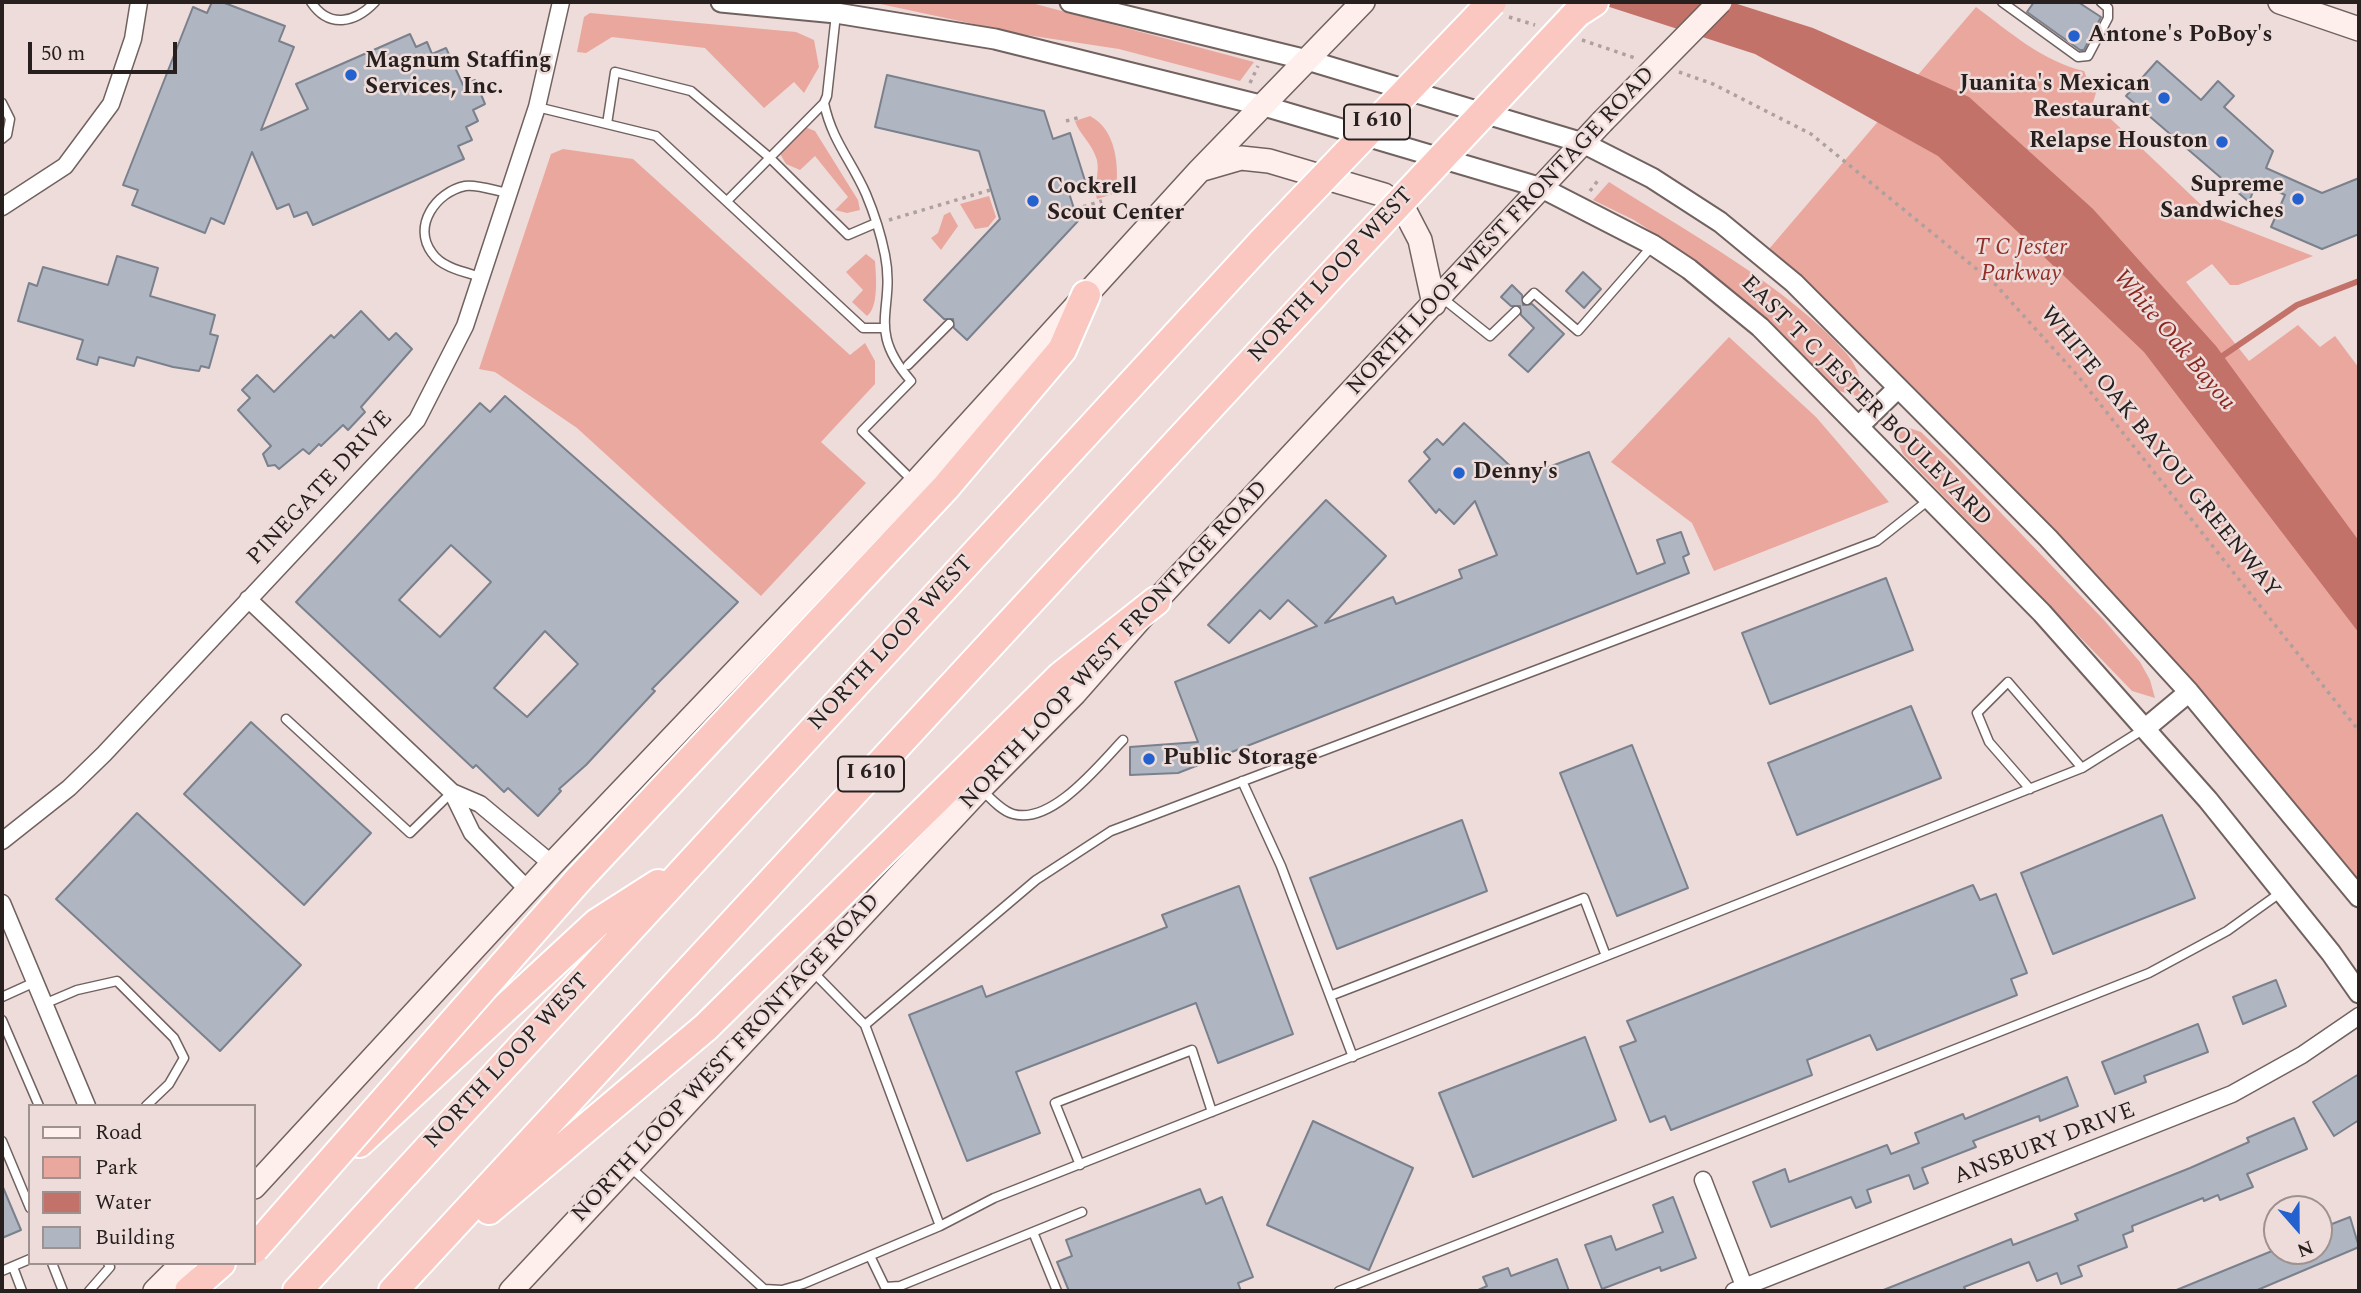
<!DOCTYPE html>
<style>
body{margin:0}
#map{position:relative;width:2361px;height:1293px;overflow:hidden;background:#eddcda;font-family:Spectral,serif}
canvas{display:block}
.frame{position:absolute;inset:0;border:4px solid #27201f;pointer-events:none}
.legend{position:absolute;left:28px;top:1104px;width:228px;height:161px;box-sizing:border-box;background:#eddcda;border:2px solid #9e918f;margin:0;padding:9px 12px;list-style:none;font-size:21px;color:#27201f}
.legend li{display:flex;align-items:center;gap:14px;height:35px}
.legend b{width:35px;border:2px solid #9e918f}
.north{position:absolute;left:2263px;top:1195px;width:70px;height:70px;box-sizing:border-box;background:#eddcda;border:2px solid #9e918f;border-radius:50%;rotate:159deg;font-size:19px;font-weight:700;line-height:28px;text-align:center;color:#27201f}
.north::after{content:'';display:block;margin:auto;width:24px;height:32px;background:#2261ce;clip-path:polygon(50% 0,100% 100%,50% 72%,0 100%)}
.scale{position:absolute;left:28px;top:42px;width:149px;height:32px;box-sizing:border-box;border:4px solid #27201f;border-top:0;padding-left:9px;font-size:21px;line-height:24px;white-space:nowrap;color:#27201f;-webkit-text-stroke:5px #eddcda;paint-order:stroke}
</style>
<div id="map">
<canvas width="2361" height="1293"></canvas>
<div class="frame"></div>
<ul class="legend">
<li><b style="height:9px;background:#feeeec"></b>Road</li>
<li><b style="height:19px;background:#eaa79e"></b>Park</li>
<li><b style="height:19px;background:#c27268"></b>Water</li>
<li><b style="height:19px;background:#afb6c2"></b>Building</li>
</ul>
<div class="north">N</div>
<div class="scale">50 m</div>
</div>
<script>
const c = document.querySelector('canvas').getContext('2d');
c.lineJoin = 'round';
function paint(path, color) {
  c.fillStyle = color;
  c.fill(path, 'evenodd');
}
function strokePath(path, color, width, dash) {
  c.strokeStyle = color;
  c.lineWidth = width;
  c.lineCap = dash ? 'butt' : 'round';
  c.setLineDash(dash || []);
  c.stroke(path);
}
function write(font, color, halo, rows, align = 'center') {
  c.font = font + ' Spectral,serif';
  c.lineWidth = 5;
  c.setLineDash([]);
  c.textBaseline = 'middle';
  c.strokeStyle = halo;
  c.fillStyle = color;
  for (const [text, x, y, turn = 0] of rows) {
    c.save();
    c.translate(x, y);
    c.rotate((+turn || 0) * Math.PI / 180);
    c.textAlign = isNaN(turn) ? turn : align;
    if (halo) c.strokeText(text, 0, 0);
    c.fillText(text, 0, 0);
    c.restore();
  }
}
paint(new Path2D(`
 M871 2H1028L1254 62 1240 81 1119 49 1020 34Z
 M1976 7C2010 32 2042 61 2084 71L2088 81 2099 84 2093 102 2215 218 2313 256 2238 285H2230L2212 264 2186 282 2249 361 2298 325 2320 347 2335 336 2359 368V885C2233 727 2100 578 1958 434 1896 371 1835 308 1769 249Z
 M590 13 796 32 814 40 819 67 804 93 794 82 764 108 705 48 612 37 586 53 577 52 584 17Z
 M1090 116C1117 130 1119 167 1116 193L1097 199C1093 187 1100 174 1097 160 1092 143 1079 134 1075 121Z
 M805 127 815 131 858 200 860 210 847 213 835 210 848 197 815 156 800 170 786 164 779 152Z
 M563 149 633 159 850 355 865 343 875 361V384L821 442 866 483 761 596 577 428 495 372 479 369 551 154Z
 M1609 182C1683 229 1790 288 1847 354 1857 366 1863 383 1863 398L1829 388 1762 316 1695 260 1634 220 1593 200Z
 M989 196 996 217 988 227 975 229 960 204Z
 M950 212 958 226 941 250 931 238 938 233 944 215Z
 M866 254 875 261C876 276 879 307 867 316L852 302 863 290 846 272Z
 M1729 337 1816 417 1889 502 1714 571 1692 523 1611 462Z
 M1898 424 1921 432 1950 460 2103 619 2140 662 2150 680 2155 698 2132 691 1903 454 1892 428Z`), '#eaa79e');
paint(new Path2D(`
 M1594 2H1731L1813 28 1969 97 2093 209 2216 346 2359 541V633L2144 352 1938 156 1755 54Z`), '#c27268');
strokePath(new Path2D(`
 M2218 359 2297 305 2359 281`), '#c27268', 6);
const building = new Path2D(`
 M212 2H222L285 26 279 41 294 47 261 130 308 109 296 84 410 34 416 47 427 42 432 54 446 48 463 85 475 80 485 104 473 110 478 121 466 127 472 140 458 146 464 159 313 225 307 212 294 217 289 204 277 209 252 152 224 224 211 218 205 233 132 205 138 190 123 185 193 7 207 13Z
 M2034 2H2078L2101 17 2084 50H2080L2027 12Z
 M2157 61 2201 100 2218 81 2234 96 2224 107 2273 151 2266 168 2322 193 2359 178V234L2322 249 2271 227 2285 195 2257 181 2249 202 2126 96Z
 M887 75 1044 111 1053 139 1070 133 1087 187 1069 193 1078 221 967 340 954 328 953 319H944L924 300 1000 219 979 151 875 127Z
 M117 256 158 268 150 296 215 315 210 334 218 336 209 368 201 366 199 371 173 367 137 357 134 366 99 357 97 365 77 359 83 340 18 321 29 283 37 286 43 267 108 285Z
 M1583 272 1601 289 1584 308 1566 291Z
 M1512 285 1522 295 1523 305 1532 304 1564 334 1528 372 1509 355 1534 328 1521 315 1520 306H1511L1501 297Z
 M361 311 389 340 396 333 412 349 361 407 365 412 348 430 343 425 321 446 319 444 309 454 303 449 279 469 275 465 268 466 263 454 271 446 238 410 250 398 242 390 257 375 274 392 331 335 334 338Z
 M505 396 738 602 652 689 655 691 586 765 559 789 561 791 538 816 508 788 504 792 476 765 473 768 296 602 480 403 490 412ZM451 545 491 582 440 637 399 600ZM545 631 578 664 527 717 494 688Z
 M1464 423 1522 477 1589 452 1637 574 1665 563 1657 540 1681 532 1689 554 1683 557 1689 573 1178 773 1130 775V747L1198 742 1175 682 1317 626 1288 600 1270 619 1260 610 1229 643 1208 625 1326 500 1386 556 1325 623 1393 597 1396 604 1462 578 1459 570 1497 555 1475 501 1454 524 1439 509 1436 513 1409 481 1430 459 1424 452 1437 439 1443 445Z
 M1886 578 1913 650 1770 704 1742 633Z
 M1911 706 1941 778 1797 835 1768 763Z
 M251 722 371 833 304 905 184 794Z
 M1632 745 1688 888 1617 916 1560 773Z
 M137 813 301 965 220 1051 56 899Z
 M2162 815 2195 898 2053 954 2021 873Z
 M1462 820 1487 891 1337 949 1310 878Z
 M1973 885 1980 900 1996 894 2027 973 2011 979 2017 995 1877 1050 1870 1035 1807 1060 1812 1075 1671 1130 1665 1116 1650 1122 1620 1047 1636 1041 1627 1021Z
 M1239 886 1293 1034 1218 1063 1196 1003 1016 1072 1040 1133 967 1161 909 1015 982 986 986 997 1167 927 1162 915Z
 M2276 980 2286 1006 2243 1024 2233 997Z
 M2198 1024 2208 1052 2144 1076 2146 1082 2115 1094 2102 1062Z
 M1585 1037 1616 1120 1473 1177 1439 1093Z
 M2359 1074V1120L2334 1136 2313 1102Z
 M2067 1077 2078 1106 2040 1121 2039 1116 1973 1141 1976 1147 1922 1168 1928 1183 1914 1189 1909 1175 1867 1190 1871 1202 1856 1208 1851 1197 1771 1227 1753 1182 1785 1169 1789 1182 1887 1145 1891 1154 1919 1143 1915 1133 1963 1114 1965 1119Z
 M2294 1118 2307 1149 2247 1174 2253 1187 2220 1200 2218 1195 2204 1201 2203 1198 2132 1226 2133 1231 2123 1235 2127 1247 2078 1266 2082 1276 2061 1284 2057 1273 2037 1281 2029 1262 1964 1287 1966 1291H1881L2011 1239 2013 1245 2078 1220 2075 1214 2190 1168 2249 1142 2247 1138Z
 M1313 1121 1413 1168 1369 1270 1267 1225Z
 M2 1185 21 1230 2 1238Z
 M1200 1189 1206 1204 1222 1197 1253 1277 1238 1283 1241 1291H1069L1057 1262 1072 1256 1066 1240Z
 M1673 1197 1696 1258 1661 1271 1660 1267 1602 1289 1585 1245 1611 1236 1616 1250 1663 1232 1653 1205Z
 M2350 1217 2359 1247 2255 1291H2174L2272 1251H2319V1229Z
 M1557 1259 1569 1291H1476L1487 1286 1483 1277 1508 1268 1511 1276Z`);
paint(building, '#afb6c2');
strokePath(building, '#7a818d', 2);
const service = new Path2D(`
 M311 2C329 29 355 23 375 2
 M2002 2 2078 57 2088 56 2108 18V8L2101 2
 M836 14 827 96 824 103C832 141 851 160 866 194 874 213 881 235 885 255 896 310 865 328 911 381L862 431 913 481
 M2 103 10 119 7 135 2 139
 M537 107 656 136 863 328H884
 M607 124 615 72 691 91 769 157 848 235 876 223
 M728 200 824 103
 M481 277C465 272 442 268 432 253 412 226 436 192 465 186 477 184 496 191 508 193
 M1441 297 1490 336 1516 311
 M1527 300 1534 293 1578 331 1653 245
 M908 365 949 324
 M286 719 410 833 452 792
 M1242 781 1281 866 1353 1057
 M2030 789 1989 742 1977 713 2008 682 2082 768
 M983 791C991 799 1002 811 1013 814 1052 825 1099 765 1123 740
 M813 972 865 1025 940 1226
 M1330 996 1584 898 1606 956
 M2 997 35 982
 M44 1004 77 990 117 981 174 1038 184 1058 169 1084 146 1106
 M2 1020 39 1106
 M865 1025 1036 880 1111 831 1877 541 1930 499
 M2 1141 30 1208
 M1080 1165 1055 1103 1192 1050 1212 1112
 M630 1167 764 1289 782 1290 803 1284 940 1226 994 1198 2082 768 2144 729
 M1033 1232 1057 1291
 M870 1256 885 1287 900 1286 1082 1212
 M52 1263 63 1291
 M13 1267 22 1291
 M2 1271 30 1259
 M89 1291 110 1267 108 1263
 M1339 1291 2149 973 2227 931 2280 893`);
const minor = new Path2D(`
 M2 207 65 166 111 104 133 39 139 2
 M248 599 452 792 480 804 552 864
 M452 792 472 833 528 890
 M2 841 69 788 104 754 417 420 465 326 537 107 561 2
 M2 903 87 1106
 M1703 1180 1746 1291
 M1734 1291 2232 1094 2302 1055 2359 1016`);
const tertiary = new Path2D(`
 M721 2 836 13 995 39 1264 106 1542 188 1653 245 1689 269 1760 327 2042 613 2208 800 2331 953 2359 993
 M1070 2 1307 60 1583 143 1652 178 1720 222 1794 283 2048 538 2189 692 2359 897
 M1859 426 1898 388
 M2147 727 2189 692`);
const secondary = new Path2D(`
 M2280 2 2359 29
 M1203 169 1241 158 1269 161 1384 195 1406 213 1420 240 1434 304
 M254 1187 552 864 915 483 1199 171 1363 2
 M155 1291 183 1263
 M511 1291 980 789 1075 693 1156 601 1602 122`);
const motorway = new Path2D(`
 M1577 13 1594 2
 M578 880 946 487 1062 350 1086 295
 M359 1143 597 923 658 884
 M489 1210 706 1027 1061 676 1156 601
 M189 1291 221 1263
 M297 1291 1262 242
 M393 1291 1343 263`);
strokePath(service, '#716260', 11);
strokePath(minor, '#716260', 19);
strokePath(tertiary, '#716260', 23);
strokePath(secondary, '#716260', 26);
strokePath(motorway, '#fff', 32);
strokePath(new Path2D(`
 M1509 17 1535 25
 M1582 40 1635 58
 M1679 72 1713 84 1811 134 1995 284 2078 376 2359 731
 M1250 83 1258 66
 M1066 121 1081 117
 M1590 191 1599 179
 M1075 209 1102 201
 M889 220 990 190`), '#aea09f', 3.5, [3.5, 5]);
strokePath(service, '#fff', 8);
strokePath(minor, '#fff', 16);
strokePath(tertiary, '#fff', 19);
strokePath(secondary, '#feeeec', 23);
strokePath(motorway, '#fac8c0', 28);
const secondaryBridge = new Path2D(`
 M1602 122 1720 2`);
const motorwayBridge = new Path2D(`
 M1262 242 1492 2
 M1343 263 1577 13
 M254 1249 578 880`);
strokePath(secondaryBridge, '#716260', 26, []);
strokePath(motorwayBridge, '#fff', 32, []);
strokePath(secondaryBridge, '#feeeec', 23);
strokePath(motorwayBridge, '#fac8c0', 28);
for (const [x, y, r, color] of [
 [2074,36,7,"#2261ce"],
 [351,75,7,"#2261ce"],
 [2164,98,7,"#2261ce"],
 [2222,142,7,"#2261ce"],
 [2298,199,7,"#2261ce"],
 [1033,201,7,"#2261ce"],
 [1459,473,7,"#2261ce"],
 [1149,759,7,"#2261ce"]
]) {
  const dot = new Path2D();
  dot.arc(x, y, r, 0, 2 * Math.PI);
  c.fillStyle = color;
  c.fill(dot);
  strokePath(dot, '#eddcda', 2.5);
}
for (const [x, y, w] of [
 [1377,122,66],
 [871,774,66]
]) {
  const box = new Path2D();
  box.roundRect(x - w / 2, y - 17.5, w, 35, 5);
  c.fillStyle = '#eddcda';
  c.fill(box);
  strokePath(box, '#27201f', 2);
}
write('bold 21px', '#27201f', null, [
 ["I 610",1377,122],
 ["I 610",871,774]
]);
write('bold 23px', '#27201f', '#eddcda', [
 ["Antone's PoBoy's",2088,36],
 ["Magnum Staffing",365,62],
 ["Services, Inc.",365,88],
 ["Juanita's Mexican",2150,85,"right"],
 ["Restaurant",2150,111,"right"],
 ["Relapse Houston",2208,142,"right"],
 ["Supreme",2284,186,"right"],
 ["Sandwiches",2284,212,"right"],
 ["Cockrell",1047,188],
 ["Scout Center",1047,214],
 ["Denny's",1473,473],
 ["Public Storage",1163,759]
], 'left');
write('23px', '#27201f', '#eddcda', [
 ["NORTH LOOP WEST FRONTAGE ROAD",1502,232,-47],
 ["NORTH LOOP WEST",1332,276,-47],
 ["EAST T C JESTER BOULEVARD",1865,402,45],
 ["WHITE OAK BAYOU GREENWAY",2159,453,51],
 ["PINEGATE DRIVE",321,489,-47],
 ["NORTH LOOP WEST",892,644,-47],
 ["NORTH LOOP WEST FRONTAGE ROAD",1115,646,-47],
 ["NORTH LOOP WEST FRONTAGE ROAD",727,1059,-47],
 ["NORTH LOOP WEST",508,1062,-47],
 ["ANSBURY DRIVE",2045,1145,-21]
]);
write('italic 23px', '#912f28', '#eddcda', [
 ["T C Jester",2021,249],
 ["Parkway",2021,275]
]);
write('italic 24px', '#882720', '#eddcda', [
 ["White Oak Bayou",2173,341,50]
]);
</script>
